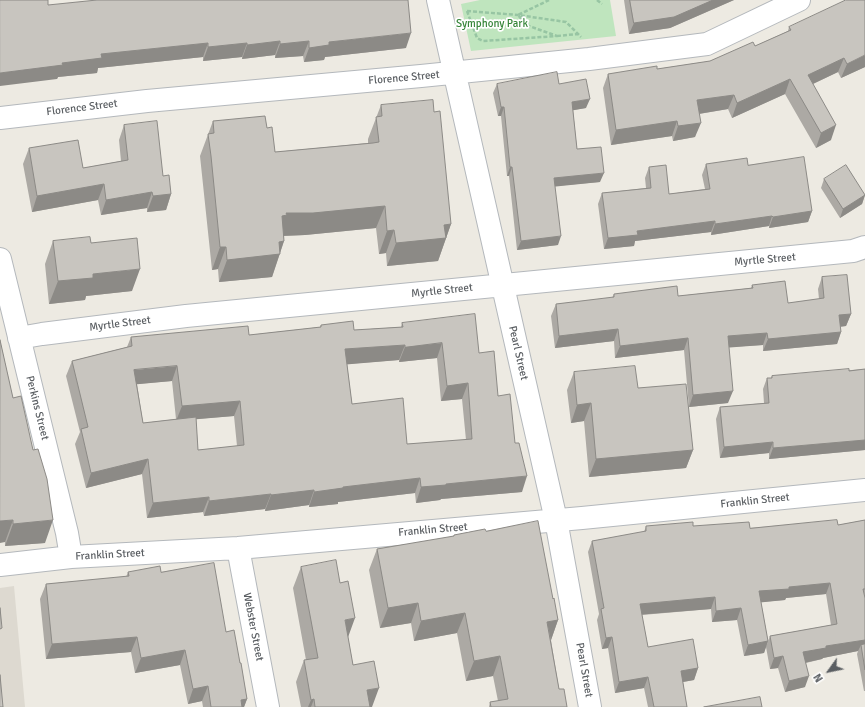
<!DOCTYPE html>
<style>
body{margin:0}
#map{position:relative;width:865px;height:707px;overflow:hidden;background:#edeae2;font-family:Signika,sans-serif}
canvas{display:block}
.north{position:absolute;left:809px;top:651px;width:40px;height:40px;-webkit-text-stroke:3px #fff;paint-order:stroke;rotate:237deg;font-size:11px;font-weight:700;line-height:16px;text-align:center;color:#5a5e62}
.north::after{content:'';display:block;margin:auto;width:14px;height:18px;background:#5a5e62;clip-path:polygon(50% 0,100% 100%,50% 72%,0 100%)}
</style>
<div id="map">
<canvas width="865" height="707"></canvas>
<div class="north">N</div>
</div>
<script>
const c = document.querySelector('canvas').getContext('2d');
c.lineJoin = 'round';
function paint(path, color) {
  c.fillStyle = color;
  c.fill(path, 'evenodd');
}
function strokePath(path, color, width, dash) {
  c.strokeStyle = color;
  c.lineWidth = width;
  c.lineCap = dash ? 'butt' : 'round';
  c.setLineDash(dash || []);
  c.stroke(path);
}
function write(font, color, halo, rows, align = 'center') {
  c.font = font + ' Signika,sans-serif';
  c.lineWidth = 3.5;
  c.setLineDash([]);
  c.textBaseline = 'middle';
  c.strokeStyle = halo;
  c.fillStyle = color;
  for (const [text, x, y, turn = 0] of rows) {
    c.save();
    c.translate(x, y);
    c.rotate((+turn || 0) * Math.PI / 180);
    c.textAlign = isNaN(turn) ? turn : align;
    if (halo) c.strokeText(text, 0, 0);
    c.fillText(text, 0, 0);
    c.restore();
  }
}
paint(new Path2D(`
 M14 586 25 707H0V588Z`), '#ddd9d0');
paint(new Path2D(`
 M480 0H610L616 36 471 51 461 4Z`), '#bfe5be');
const street = new Path2D(`
 M438 0 556 520 590 707
 M0 118 147 101 421 76 589 59 707 44 799 0
 M0 259 67 533 71 557
 M19 338 42 334 186 316 853 251 865 247
 M238 548 268 707
 M0 565 71 557 238 548 582 518 865 490`);
strokePath(street, '#b4b8bc', 24);
strokePath(new Path2D(`
 M597 0 602 4
 M467 11 477 38 483 41 557 36 526 25 518 15 549 0
 M467 11 518 15 566 22 581 37
 M557 36 578 34`), '#97c5a3', 2.5, [4, 2]);
strokePath(street, '#fff', 22);
paint(new Path2D(`
 M624 0H734L670 28 629 34Z
 M48 5 406 48 325 57 324 60 304 62 303 56 275 58V55L242 59V57L203 61V57L98 68 97 73 58 77 57 79Z
 M789 27 865 67 841 78 838 72 813 84 831 140 816 148 785 94 732 118 728 109 699 114 695 137 673 141 672 136 611 145 603 88 608 74 657 69 710 61 755 46 788 31Z
 M497 84H559L586 108 573 110 577 149 600 182 555 186 558 245 517 250 509 176H507L501 116H498L493 93Z
 M381 105 434 112 451 224 438 261 387 266 386 253 379 254 376 228 305 235 284 236V241L272 277 219 282 218 269 212 270 200 156 213 121 267 128 275 152 368 143V139Z
 M124 125 163 176 171 194 166 210 147 212V208L101 215 98 200 32 212 23 164 29 148 83 168 121 161 119 140Z
 M706 164 748 165 812 211 808 222 769 228V226L711 235V232L635 241 634 246 604 249 598 204 602 193 646 188 645 178 649 167 669 194 705 189 702 175Z
 M824 179 865 195 862 204 840 218 821 188Z
 M53 241 91 243 132 291 86 296 85 300 49 304 45 264Z
 M822 277 851 314 846 326 840 327 841 332 837 344 763 351V345L729 347 728 403 689 407 684 350 615 358 614 341 555 348 551 316 556 304 612 298 614 294 678 296 751 288 752 285 788 303 819 299 818 289Z
 M402 323 479 353 498 396 515 443 522 492 441 499 440 500 416 503 415 493 338 502V504L309 507V505L265 511V509L204 516 203 512 147 518 142 474 86 488 75 444 80 432 66 376 72 361 127 347 131 337 249 335 320 327 321 325 354 330 401 327ZM437 358 441 401 462 399 466 440 407 444 352 404 347 364 399 360V362ZM172 381 176 419 143 423 137 384ZM234 416 237 446 198 450 196 419Z
 M0 340 45 543 5 546Z
 M865 369V450L769 459V453L720 458 716 419 720 407 764 403 763 389 767 378H771L772 376Z
 M574 372 638 388 693 450 686 468 589 477 584 421 571 423 567 390Z
 M865 520V691H864L857 654 858 651 823 658 822 659 806 663 805 687 785 692 778 668 770 669 766 647 770 636 831 625 826 594 786 598 785 600 761 602 768 641 764 653 744 656 737 620 712 622 711 609 642 615 648 647 698 668 694 680 683 682 687 707H648L644 688 615 693 608 648 602 649 597 620 599 614 588 552 592 541 644 532 646 526H693L750 528 838 525Z
 M486 531 553 599 558 620 551 640 559 689 567 707H489L490 702 498 701 493 676 466 681 457 633 414 641 411 623 380 628 369 570 377 549 453 537 454 535Z
 M301 567 348 637 353 665 372 707H301L296 682 304 660H306L293 588Z
 M128 572H161L226 632 240 663 247 699 244 707H203L202 701 188 704 180 665 135 673 131 652 46 659 40 599 46 584 126 577Z`), '#aca9a4');
paint(new Path2D(`
 M713 0H734L670 28 629 34 634 23Z
 M411 33 406 48 325 57 324 60 304 62 309 48 329 42Z
 M280 41 275 55 242 59 247 45Z
 M309 41 303 56 275 58 280 44Z
 M208 43 203 57 98 68 97 73 58 77 57 79 0 86V73L62 63 101 54Z
 M247 43 242 57 203 61 208 47Z
 M865 55V67L841 78 847 64Z
 M844 58 838 72 802 89 808 75Z
 M790 79 785 94 732 118 737 103Z
 M734 95 728 109 692 115 697 100Z
 M590 99 586 108 569 111 572 102Z
 M501 107H504L501 116H498Z
 M677 121 672 136 611 145 616 130Z
 M701 123 695 137 673 141 678 126Z
 M836 125 831 140 816 148 821 133Z
 M510 167H512L509 176H507Z
 M604 173 600 182 551 187 554 178Z
 M104 184 98 200 32 212 37 196Z
 M152 192 147 208 101 215 106 200Z
 M171 194 166 210 147 212 153 196Z
 M865 195 862 204 840 218 843 209Z
 M385 206 376 228 305 235 279 236 282 216 286 213Z
 M812 211 808 222 769 228 773 217Z
 M772 216 769 226 711 235 715 224Z
 M715 221 711 232 635 241 634 246 604 249 608 238 637 231Z
 M451 224 438 261 387 266 396 243 444 225Z
 M394 230 386 253 379 254 387 231Z
 M561 236 558 245 517 250 521 241Z
 M284 241 272 277 219 282 227 260 279 242Z
 M220 247H226L218 269 212 270Z
 M140 269 132 291 86 296 85 300 49 304 58 281 93 274Z
 M851 314 846 326 835 327 839 315Z
 M618 329 614 341 555 348 559 336Z
 M841 332 837 344 763 351 768 339Z
 M767 333 763 345 723 348 728 336Z
 M688 338 684 350 615 358 620 346Z
 M442 343 437 358 399 362 405 347Z
 M405 345 399 360 340 365 345 349Z
 M177 366 172 381 129 385 134 370Z
 M468 383 462 399 441 401 447 386Z
 M733 391 728 403 689 407 693 395Z
 M240 401 234 416 176 421 182 406Z
 M591 403 584 421 571 423 577 405Z
 M865 440V450L769 459 773 448Z
 M773 442 769 453 720 458 724 447Z
 M693 450 686 468 589 477 596 459Z
 M148 459 142 474 86 488 91 473Z
 M527 476 522 492 441 499 440 500 416 503 421 487 446 484Z
 M420 478 415 493 338 502V504L309 507 314 492 343 487Z
 M314 490 309 505 265 511 271 495Z
 M271 494 265 509 204 516 209 501Z
 M209 497 203 512 147 518 153 503Z
 M13 520 5 542 0 543V521Z
 M53 520 45 543 5 546 13 524Z
 M830 583 826 594 786 598 785 600 755 603 759 591 789 587Z
 M715 597 711 609 636 615 640 604Z
 M418 603 411 623 380 628 388 608Z
 M741 608 737 620 712 622 716 611Z
 M465 613 457 633 414 641 421 621Z
 M355 618 347 640 345 620Z
 M558 620 551 640 547 622Z
 M137 637 131 652 46 659 52 644Z
 M612 637 608 648 602 649 606 638Z
 M865 640V650L861 645 858 651 823 658 822 659 799 664 803 652 826 646Z
 M768 641 764 653 744 656 748 645Z
 M185 650 180 665 135 673 141 658Z
 M500 656 493 676 466 681 474 661Z
 M783 656 778 668 770 669 774 658Z
 M698 668 694 680 677 683 681 671Z
 M809 676 805 687 785 692 789 681Z
 M648 677 644 688 615 693 619 682Z
 M208 686 202 701 188 704 193 689Z
 M379 688 372 707H361L367 690Z
 M247 699 244 707H239L241 700Z
 M314 699 311 707H308L311 700Z`), '#8c8a86');
const building = new Path2D(`
 M0 0H48V5L97 0H408L411 33 329 42V45L309 48V41L280 44V41L247 45V43L208 47V43L101 54 102 58 62 63 63 65 0 73Z
 M630 0H713L674 17 634 23Z
 M846 0H865V55L847 64 844 58 808 75 836 125 821 133 790 79 737 103 734 95 697 100 701 123 678 126 677 121 616 130 608 74 657 66V69L710 61 753 42 755 46 791 30 789 27Z
 M557 72 559 84 586 79 590 99 572 102 577 149 601 147 604 173 554 178 561 236 521 241 512 167H510L504 107H501L497 84Z
 M433 100 434 112 440 111 451 224 444 225 446 238 396 243 394 230 387 231 385 206 313 213H286L287 215 282 216 284 241 279 242 280 254 227 260 226 247H220L211 156 208 134 214 133 213 121 265 116 267 128 272 127 275 152 373 143 379 142 376 117 382 116 381 105Z
 M157 121 163 176 169 175 171 194 153 196 152 192 106 200 104 184 37 196 29 148 78 140 83 168 128 160 124 125Z
 M804 157 812 211 773 217 772 216 715 224V221L637 231 638 235 608 238 602 193 651 188 649 167 666 165 669 194 710 189 706 164 747 158 748 165Z
 M846 165 865 195 843 209 824 179Z
 M90 237 91 243 137 238 140 269 93 274V278L58 281 53 241Z
 M847 275 851 314 839 315 841 332 768 339 767 333 728 336 733 391 693 395 688 338 620 346 618 329 559 336 556 304 614 297V294L677 286 678 296 753 288 752 285 785 281 788 303 824 298 822 277Z
 M475 314 479 353 494 351 498 396 510 394 515 443H519L527 476 446 484V485L421 487 420 478 343 487V488L314 492V490L271 495V494L209 501V497L153 503 148 459 91 473 81 429 88 427 72 361 132 346 131 337 248 326 249 335 321 327V325L353 321 354 330 403 327 402 323ZM442 343 447 386 468 383 472 439 407 444 403 398 352 404 345 349 405 345V347ZM177 366 182 406 240 401 244 445 198 450 196 417 143 423 134 370Z
 M0 340 13 398 21 396 33 450 38 449 47 479 53 520 13 524V520L0 521Z
 M635 366 638 388 686 384 693 450 596 459 591 403 577 405 574 372Z
 M849 369V371L865 369V440L773 448V442L724 447 720 407 769 403 767 378H772V376Z
 M837 520 838 525 865 520V589H863L865 598V640L826 646V648L803 652 809 676 789 681 783 656 774 658 770 636 837 624 830 583 789 587V589L759 591 768 641 748 645 741 608 716 611 715 597 640 604 648 647 693 639 698 668 681 671 687 707H654L648 677 619 682 612 637 606 638 601 609 604 608 592 541 646 531V526L693 522V526L749 522 750 528Z
 M538 521 553 599 554 598 558 620 547 622 559 689H564L567 707H491L490 702 508 699 500 656 474 661 465 613 421 621 418 603 388 608 377 549 454 536V535L485 529 486 531Z
 M336 560 340 583 348 581 355 618 345 620 353 665 374 661 379 688 367 690 370 707H315L314 699 311 700 304 660 318 658 301 567Z
 M214 563 226 632 234 630 240 663H241L247 699 241 700 242 707H211L208 686 193 689 185 650 141 658 137 637 52 644 46 584 129 576 128 572 160 566 161 572Z
 M0 608 2 628 0 629Z
 M865 644V670L861 645Z
 M0 675 3 707H0Z
 M760 697 762 707H704Z`);
paint(building, '#c8c5bf');
strokePath(building, '#8c8a86', 1);
write('11px', '#368539', '#fff', [
 ["Symphony Park",492,24]
]);
write('11px', '#5a5e62', '#fff', [
 ["Florence Street",404,78,-5],
 ["Florence Street",82,108,-7],
 ["Myrtle Street",765,260,-5],
 ["Myrtle Street",442,291,-6],
 ["Myrtle Street",120,324,-7],
 ["Pearl Street",518,353,77],
 ["Perkins Street",37,408,76],
 ["Franklin Street",755,501,-6],
 ["Franklin Street",433,530,-5],
 ["Franklin Street",110,555,-3],
 ["Webster Street",253,627,79],
 ["Pearl Street",584,670,80]
]);
</script>
